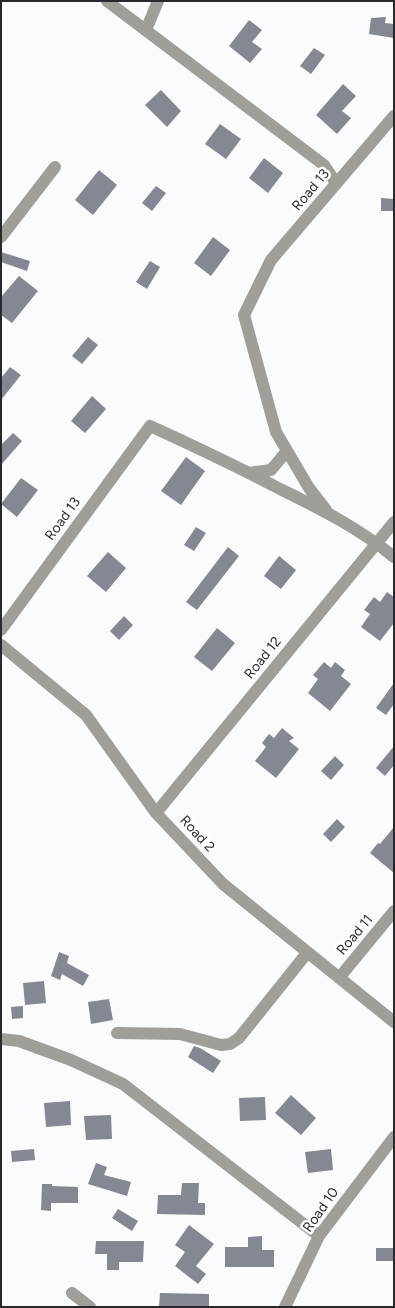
<!DOCTYPE html>
<style>
body{margin:0}
#map{position:relative;width:395px;height:1308px;overflow:hidden;background:#f9fbfd;font-family:Figtree,sans-serif}
canvas{display:block}
.frame{position:absolute;inset:0;border:2px solid #27292d;pointer-events:none}
</style>
<div id="map">
<canvas width="395" height="1308"></canvas>
<div class="frame"></div>
</div>
<script>
const c = document.querySelector('canvas').getContext('2d');
c.lineJoin = 'round';
function paint(path, color) {
  c.fillStyle = color;
  c.fill(path, 'evenodd');
}
function strokePath(path, color, width, dash) {
  c.strokeStyle = color;
  c.lineWidth = width;
  c.lineCap = dash ? 'butt' : 'round';
  c.setLineDash(dash || []);
  c.stroke(path);
}
function write(font, color, halo, rows, align = 'center') {
  c.font = font + ' Figtree,sans-serif';
  c.lineWidth = 5;
  c.setLineDash([]);
  c.textBaseline = 'middle';
  c.strokeStyle = halo;
  c.fillStyle = color;
  for (const [text, x, y, turn = 0] of rows) {
    c.save();
    c.translate(x, y);
    c.rotate((+turn || 0) * Math.PI / 180);
    c.textAlign = isNaN(turn) ? turn : align;
    if (halo) c.strokeText(text, 0, 0);
    c.fillText(text, 0, 0);
    c.restore();
  }
}
paint(new Path2D(`
 M386 17 385 23 394 24V38L369 34 371 18Z
 M249 20 262 30 252 42 262 49 250 63 229 46Z
 M314 48 325 55 311 74 300 66Z
 M343 84 356 96 342 111 351 118 337 134 316 115Z
 M161 90 181 111 167 127 145 105Z
 M220 124 241 139 226 159 205 144Z
 M264 158 283 173 268 193 249 178Z
 M99 170 117 185 93 215 75 200Z
 M156 186 166 193 152 211 142 203Z
 M381 198 394 199V211H381Z
 M213 237 230 250 211 276 194 263Z
 M1 252 30 261 27 271 1 262Z
 M150 261 160 267 147 289 136 282Z
 M19 276 38 291 12 323 1 315V297Z
 M88 337 98 345 82 364 72 356Z
 M10 367 21 375 1 400V378Z
 M92 396 106 409 85 433 71 421Z
 M13 433 22 441 1 465V445Z
 M186 457 205 471 181 505 161 491Z
 M21 478 38 490 17 517 1 504Z
 M196 527 206 533 194 551 184 545Z
 M228 547 239 556 197 610 186 602Z
 M108 552 126 568 106 592 87 576Z
 M279 556 296 570 281 589 264 576Z
 M387 592 394 597V623L380 641 361 627 370 614 364 610 374 597 380 602Z
 M124 616 133 625 119 640 110 631Z
 M217 628 235 643 212 671 194 657Z
 M324 662 331 668 335 662 345 670 341 676 351 684 330 711 308 693 318 679 313 675Z
 M394 683V704L386 715 376 708Z
 M282 728 294 738 289 741 299 749 276 778 255 761 266 747 262 743 269 734 274 738Z
 M394 746V765L385 776 376 768Z
 M335 756 344 765 331 780 321 771Z
 M337 819 345 827 331 842 323 834Z
 M394 827V873L370 853 378 843 380 844Z
 M59 952 69 956 67 963 89 975 83 986 62 974 60 980 51 976Z
 M44 981 46 1003 25 1005 23 983Z
 M109 999 113 1020 91 1024 88 1002Z
 M23 1006V1018L12 1019 11 1007Z
 M194 1046 200 1048 221 1061 213 1073 188 1057Z
 M291 1095 316 1118 301 1135 275 1113Z
 M265 1097 266 1120 240 1121 239 1098Z
 M70 1101 71 1125 46 1127 44 1103Z
 M111 1115 112 1139 86 1140 84 1116Z
 M34 1149 35 1160 12 1162 11 1151Z
 M331 1149 333 1170 308 1173 305 1152Z
 M96 1163 107 1167 104 1175 131 1182 127 1196 88 1184Z
 M182 1183H199L198 1203H205V1215L157 1214 158 1195H181Z
 M42 1184H52V1186L78 1187V1203H51V1211L41 1210Z
 M118 1209 138 1221 132 1231 112 1218Z
 M189 1225 214 1244 196 1266 206 1274 198 1284 175 1266 185 1252 175 1245Z
 M262 1236V1250H274V1267H225V1247H248V1237Z
 M96 1241H144L143 1262H119V1270H107V1254H95Z
 M376 1248H394V1261H376Z
 M160 1293 209 1294V1307H159Z`), '#838892');
strokePath(new Path2D(`
 M107 1 324 165 336 183
 M146 30 158 1
 M1 237 55 167
 M249 473 271 470 287 451
 M326 510 309 488 276 432 244 315 271 260 394 116
 M1 630 150 426C194 446 238 467 282 490 321 509 360 529 394 557
 M1 645 86 715 156 813 223 884 394 1022
 M156 813 394 522
 M339 978 394 911
 M117 1033 180 1034 221 1045 230 1044 239 1038 307 953
 M1 1039 19 1041 71 1060 123 1084 319 1236
 M72 1293 90 1307
 M285 1307 319 1236 394 1137`), '#a09e99', 12);
write('14px', '#27292d', '#fff', [
 ["Road 13",311,190,-50],
 ["Road 13",63,519,-54],
 ["Road 12",263,658,-51],
 ["Road 2",197,834,47],
 ["Road 11",355,935,-50],
 ["Road 10",321,1210,-55]
]);
</script>
